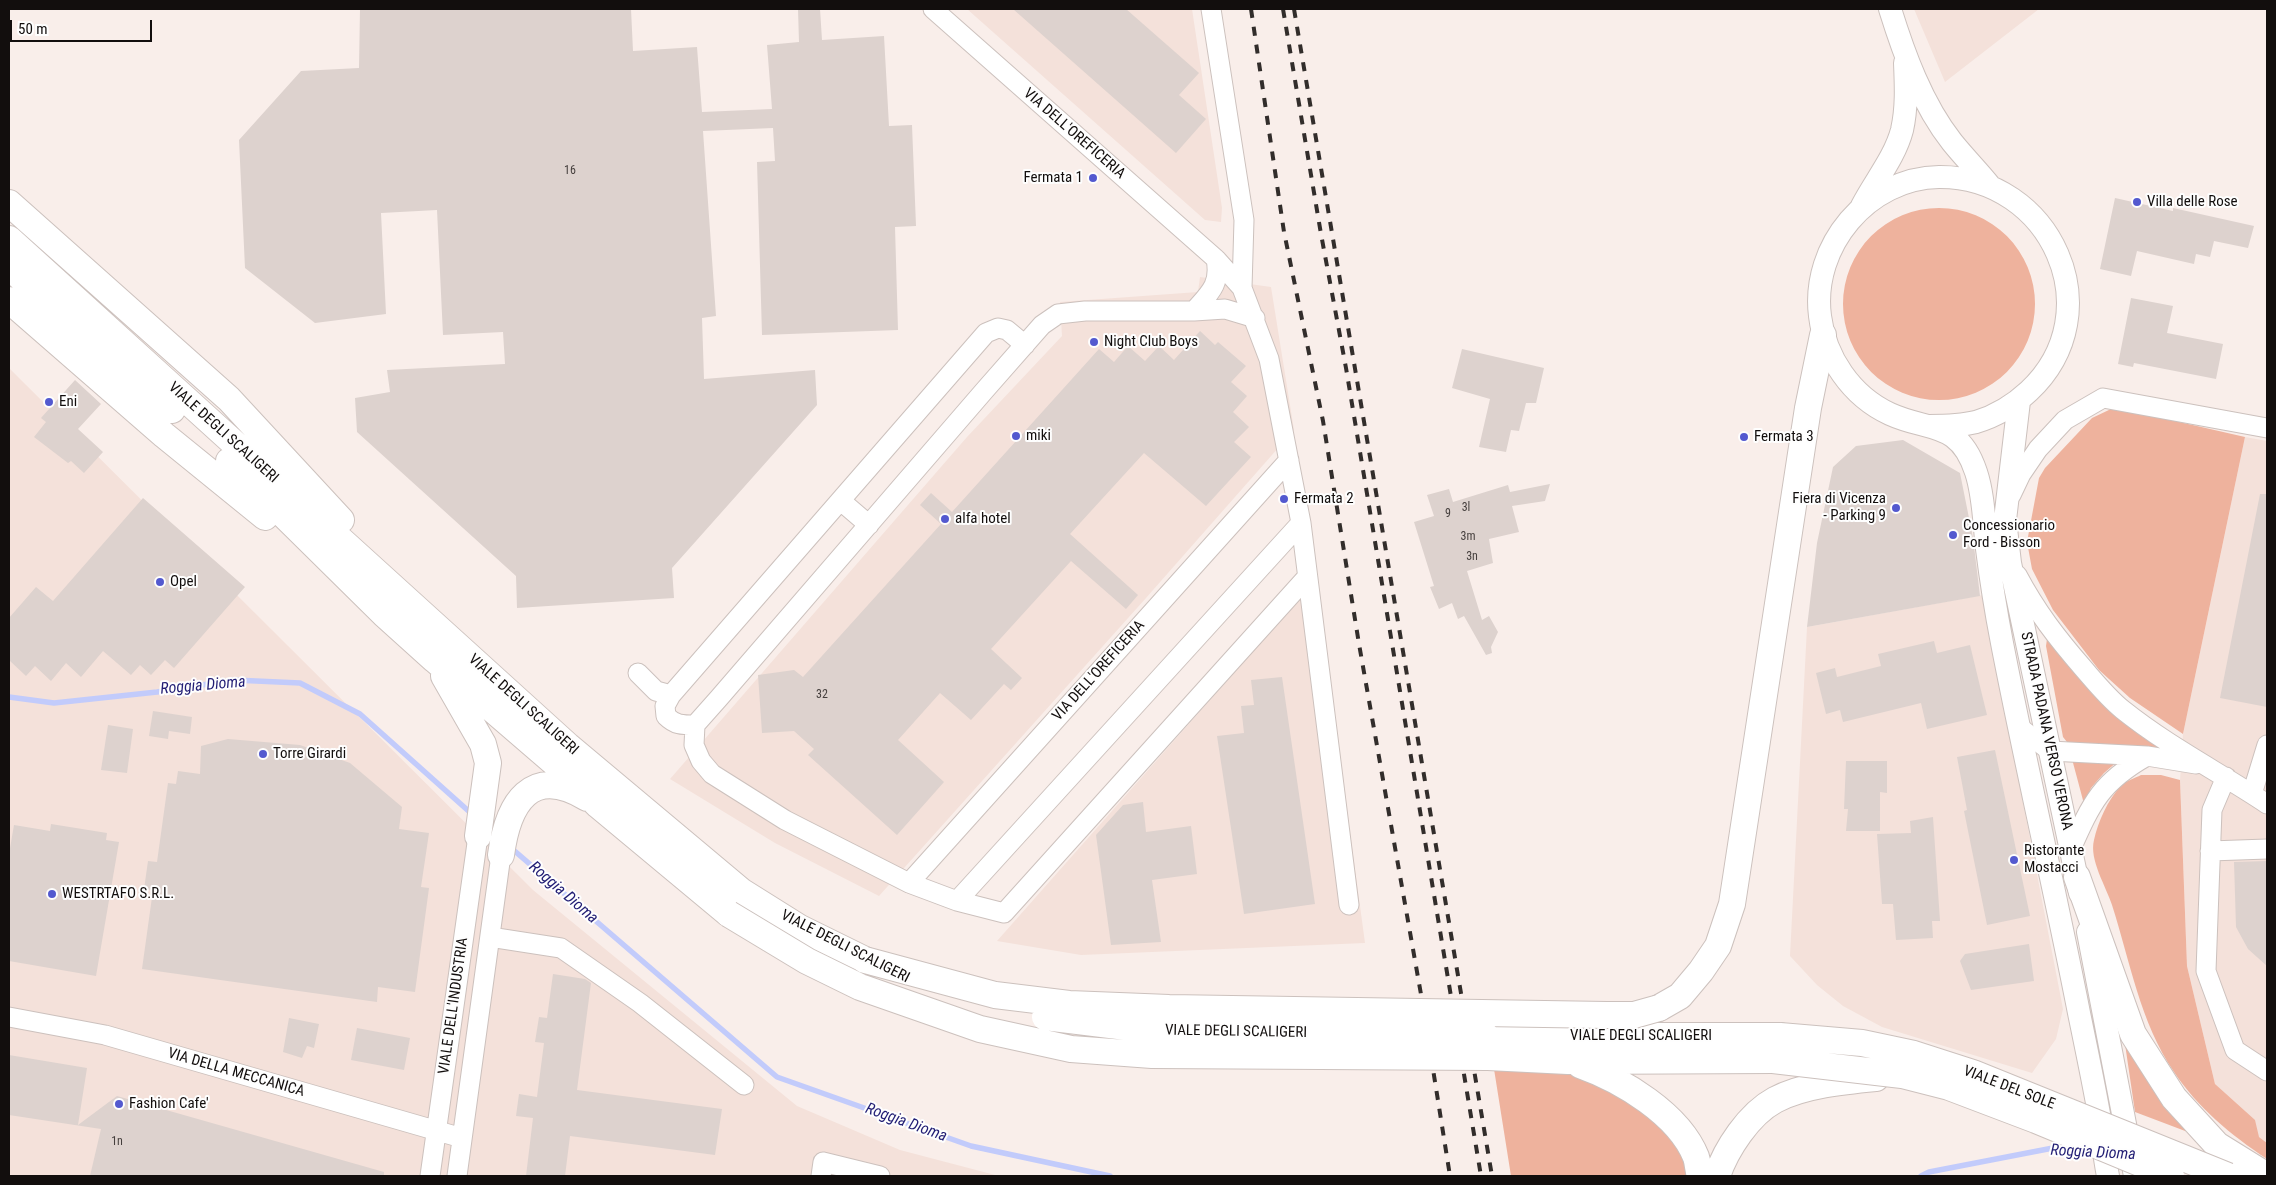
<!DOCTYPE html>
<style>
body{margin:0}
#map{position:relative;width:2276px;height:1185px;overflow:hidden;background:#f9eeea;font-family:"Roboto Condensed",sans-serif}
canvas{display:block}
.frame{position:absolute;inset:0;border:10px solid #120e0d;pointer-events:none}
.scale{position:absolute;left:10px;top:20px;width:142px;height:22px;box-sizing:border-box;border:2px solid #120e0d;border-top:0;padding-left:6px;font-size:15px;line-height:18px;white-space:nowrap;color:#120e0d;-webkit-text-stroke:4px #fefefe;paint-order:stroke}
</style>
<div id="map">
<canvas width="2276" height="1185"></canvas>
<div class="frame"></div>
<div class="scale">50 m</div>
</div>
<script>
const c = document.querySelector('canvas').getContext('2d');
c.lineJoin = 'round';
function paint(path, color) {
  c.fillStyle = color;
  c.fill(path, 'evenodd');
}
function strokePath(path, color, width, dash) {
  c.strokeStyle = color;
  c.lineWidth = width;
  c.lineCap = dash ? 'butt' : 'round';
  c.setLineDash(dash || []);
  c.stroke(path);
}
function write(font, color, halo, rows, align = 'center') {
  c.font = font + ' "Roboto Condensed",sans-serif';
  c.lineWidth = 4;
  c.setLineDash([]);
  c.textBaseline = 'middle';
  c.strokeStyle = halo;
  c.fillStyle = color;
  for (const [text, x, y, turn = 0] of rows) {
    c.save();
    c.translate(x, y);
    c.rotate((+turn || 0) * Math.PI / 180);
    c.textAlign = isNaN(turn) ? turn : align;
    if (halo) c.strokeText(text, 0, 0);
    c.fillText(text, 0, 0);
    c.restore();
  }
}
paint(new Path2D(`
 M967 9H1192L1222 208 1221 222 1205 220Z
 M1914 9H2039L1945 82Z
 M1200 277 1271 287 1294 430 1146 598 879 896 775 843 670 779 967 437 1062 336 1060 302 1198 292Z
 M9 368 533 890 797 1106 900 1150 999 1176H9Z
 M2245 437 2267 441V1143L2259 1137 2215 1084 2187 966 2180 780 2183 734Z
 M1316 580 1365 943 1081 955 997 941Z
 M1983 595 2063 1009 2056 1039 2032 1073 1882 1027 1843 1006 1817 985 1790 956 1807 627Z`), '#f4e1da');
paint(new Path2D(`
 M1843 304a96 96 0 1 1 192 0a96 96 0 1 1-192 0Z
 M2111 409 2127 410 2245 437 2183 734 2130 698 2099 670 2053 610 2032 569 2027 542 2039 478 2045 468 2092 418Z
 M2047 639 2054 646 2165 749 2067 742 2063 737 2046 646Z
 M2072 759 2118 761 2104 773 2091 788 2084 804Z
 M2141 775H2161L2180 780 2187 966 2215 1084 2255 1120 2259 1137 2267 1143V1159C2231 1135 2198 1108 2174 1072 2140 1022 2130 961 2112 905 2106 886 2089 860 2094 840 2098 822 2108 799 2121 786 2126 781 2135 778 2141 775Z
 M2125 1044 2201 1137 2135 1112Z
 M1494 1069 1569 1071 1649 1103 1695 1176H1511Z`), '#eeb29d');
strokePath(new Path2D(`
 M9 697 54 703 157 692 234 680 300 683 360 714 473 815
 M510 847 777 1077 971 1146 1110 1176
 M1921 1176 1929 1172 2053 1148 2081 1151`), '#c2cbfb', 5.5);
paint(new Path2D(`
 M360 9H631L633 51 697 47 702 112 772 109 767 45 799 42 798 9H820L822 40 884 36 889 126 912 125 916 226 895 227 898 330 762 335 757 162 775 161 773 128 703 131 716 316 702 318 704 379 815 370 817 405 672 568 674 598 517 608 516 576 357 432 355 398 390 392 387 370 505 364 503 332 443 335 437 210 381 213 386 314 315 323 245 268 239 140 301 71 359 68Z
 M1013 9H1126L1199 73 1179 95 1206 119 1176 153Z
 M2115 198 2173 211V208L2254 226 2248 248 2214 241 2210 257 2196 254 2194 264 2137 251 2131 276 2100 269Z
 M2131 298 2173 306 2167 333 2223 344 2216 379 2134 363 2133 367 2118 364Z
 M1200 331 1215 345 1218 342 1246 366 1231 382 1247 396 1233 412 1249 427 1234 442 1251 457 1206 506 1144 453 1070 534 1138 595 1126 609 1071 561 991 649 1022 678 1011 690 1004 684 971 720 940 693 898 740 944 782 897 835 808 755 814 749 794 731 762 733 758 675 794 670 803 677 941 524 920 505 931 493 952 512 1099 349 1114 362 1128 346 1145 361 1159 346 1174 360Z
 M1462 349 1544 368 1536 403H1526L1519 431 1511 430 1506 452 1479 447 1490 399 1452 388Z
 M75 380 101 404 78 429 103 452 84 473 71 461 68 463 34 437 46 422 41 418Z
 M1903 440 1960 473 1973 538 1980 596 1807 627 1817 543 1833 467 1856 446Z
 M1550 484 1545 501 1512 506 1519 532 1489 539 1493 563 1467 571 1482 620 1489 616 1498 632 1491 647 1492 653 1486 655 1464 616 1458 619 1452 603 1439 609 1430 587 1434 586 1414 522 1434 516 1427 495 1449 489 1453 502 1508 485 1510 492Z
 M2260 494H2267V707L2220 698Z
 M143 498 245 587 174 668 165 660 151 675 140 665 131 675 103 651 81 677 66 663 51 681 35 666 26 676 9 660V618L36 587 53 601Z
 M1934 641 1937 653 1970 645 1987 715 1927 729 1921 703 1843 722 1840 710 1826 714 1816 673 1835 668 1837 677 1881 666 1878 654Z
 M1282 677 1315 904 1244 914 1217 736 1244 733 1241 706 1254 705 1251 680Z
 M153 711 192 717 190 734 169 731 168 739 149 736Z
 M108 725 133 729 127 773 101 770Z
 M228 739 300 745 350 763 402 807 399 829 429 833 421 887 429 888 415 992 378 987 377 1002 142 969 153 890 144 889 148 861 157 862 168 783 176 784 178 771 200 774 201 746Z
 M1995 750 2030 916 1987 925 1964 811 1967 810 1957 757Z
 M1846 761H1887V793L1880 792V831H1846L1848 809H1844Z
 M1143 802 1146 832 1191 826 1197 874 1152 880 1161 942 1111 945 1096 835 1123 805Z
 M1933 817 1940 921H1932L1933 938 1896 940 1893 904H1882L1877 834 1911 833 1910 821Z
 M51 824 107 833 106 840 119 842 96 976 9 961V854L14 825 50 831Z
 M2267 861V966L2248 949 2236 927 2234 862Z
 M2029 944 2034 981 1971 990 1960 961 1965 954Z
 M553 974 585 979 591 983 577 1090 722 1109 715 1155 570 1136 565 1176H526L533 1118 516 1116 519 1094 537 1097 544 1043 535 1042 539 1017 547 1018Z
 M289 1018 319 1024 314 1048 307 1046 302 1058 283 1052Z
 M357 1028 410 1038 404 1070 351 1060Z
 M9 1055 87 1068 78 1125 117 1096 384 1172V1176H90L101 1129 9 1115Z`), '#ddd2ce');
const minor = new Path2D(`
 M933 9 1216 259 1242 288 1269 359 1301 523 1349 905
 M1211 9 1244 220 1242 288
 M1194 311 1225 309 1255 318
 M1025 345 1007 330 998 328 986 333 671 695 665 706 666 716C675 725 682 725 695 725L719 698 984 391 1042 325 1058 314 1085 311H1194C1210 293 1221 284 1216 259
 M2011 495 2021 474 2038 449 2065 420 2103 398 2267 428
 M841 501 869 525
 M2017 575C2036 611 2057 638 2083 668 2096 683 2108 698 2123 710 2168 746 2219 772 2267 804
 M638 673 656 691 671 695
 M695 725 694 745 701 761 712 774 785 820 909 883 957 901 1301 523
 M2019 727 2050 751 2147 756 2196 764
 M2226 777 2212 810 2206 971 2235 1050 2267 1071
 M2252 794 2267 745
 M2071 849C2092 802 2101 782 2147 756
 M2210 851 2267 849
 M909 883 1289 460
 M957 901 1004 913 1307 577
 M490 937 561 948 640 1003 744 1085
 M9 1017 105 1035 462 1138
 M430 1176 478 836
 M457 1176 501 855
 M821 1176 823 1162 880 1176`);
const major = new Path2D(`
 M1890 9C1904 54 1922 104 1952 142 1964 157 1978 171 1990 186
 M1862 206C1875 181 1895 157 1902 130 1907 108 1906 86 1905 63
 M2019 401 2005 520 2010 563 2080 893
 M1929 426C1945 426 1960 426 1976 422 1996 416 2014 405 2029 391 2113 312 2051 176 1939 177 1868 178 1811 246 1820 316 1825 357 1851 396 1890 414 1929 432 1959 420 1976 472 1984 496 1984 524 1987 549 1991 581 1996 612 2002 643 2026 767 2055 890 2079 1013 2086 1047 2093 1080 2099 1114 2102 1135 2104 1156 2108 1176
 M2088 932 2135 1176`);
const highway = new Path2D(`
 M9 203 229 399 341 520
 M9 239 568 746 741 891 800 928 865 960
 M9 267 172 410
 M9 300 164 435 265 517
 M229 461 384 614 435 660 565 772 598 805 729 914
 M444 676 483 744 488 763 478 836
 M501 855C508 803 531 764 587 798
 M2077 877 2133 1034 2174 1098 2217 1145 2267 1176
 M1659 1008 1680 996 1701 971 1718 946 1732 904 1808 408 1823 335
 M1486 1036H1780
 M1488 1057 1568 1061 1773 1060
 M1580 1065C1622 1080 1679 1114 1696 1157 1698 1163 1698 1170 1700 1176
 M1717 1176C1726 1149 1749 1114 1775 1100 1803 1085 1845 1081 1876 1078`);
strokePath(minor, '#ccc1bd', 21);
strokePath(major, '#ccc1bd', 24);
strokePath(highway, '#ccc1bd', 28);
strokePath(minor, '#fff', 19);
strokePath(major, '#fff', 22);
strokePath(highway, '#fff', 26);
strokePath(new Path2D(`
 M1251 9 1284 232 1323 421 1359 644 1422 1000 1450 1176
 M1283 9 1321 234 1346 368 1481 1176
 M1294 9 1492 1176`), '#322d2b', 4, [9, 9]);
const highwayBridge = new Path2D(`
 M729 914 807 961 860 987 980 1029 1071 1049 1152 1055 1488 1057
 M865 960 995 995 1069 1004 1169 1008 1607 1015H1634L1659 1008
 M1045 1017 1151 1030 1486 1036
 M1780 1036 1862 1043 1914 1054 1973 1073 2228 1176
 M1773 1060 1902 1075 1949 1087 2036 1120 2171 1176`);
strokePath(highwayBridge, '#ccc1bd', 28, []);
strokePath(highwayBridge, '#fff', 26);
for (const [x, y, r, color] of [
 [1093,178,5,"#5359cf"],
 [2137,202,5,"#5359cf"],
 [1094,342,5,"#5359cf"],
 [49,402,5,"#5359cf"],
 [1016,436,5,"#5359cf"],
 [1744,437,5,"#5359cf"],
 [1284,499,5,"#5359cf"],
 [1896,508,5,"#5359cf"],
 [945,519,5,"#5359cf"],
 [1953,535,5,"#5359cf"],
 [160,582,5,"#5359cf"],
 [263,754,5,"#5359cf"],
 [2014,860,5,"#5359cf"],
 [52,894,5,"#5359cf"],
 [119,1104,5,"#5359cf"]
]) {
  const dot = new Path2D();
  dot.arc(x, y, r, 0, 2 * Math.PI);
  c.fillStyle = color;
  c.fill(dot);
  strokePath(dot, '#fefefe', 2);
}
write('12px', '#453f3d', null, [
 ["16",570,171],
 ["3l",1466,508],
 ["9",1448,514],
 ["3m",1468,537],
 ["3n",1472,557],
 ["32",822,695],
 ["1n",117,1142]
]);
write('15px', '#120e0d', '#fefefe', [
 ["VIA DELL'OREFICERIA",1074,134,41],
 ["VIALE DEGLI SCALIGERI",223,433,42],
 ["VIA DELL'OREFICERIA",1099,671,-48],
 ["VIALE DEGLI SCALIGERI",523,705,42],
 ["STRADA PADANA VERSO VERONA",2046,731,78],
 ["VIALE DEGLI SCALIGERI",845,947,27],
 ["VIALE DELL'INDUSTRIA",454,1006,-82],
 ["VIALE DEGLI SCALIGERI",1236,1032,1],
 ["VIALE DEGLI SCALIGERI",1641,1036],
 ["VIA DELLA MECCANICA",236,1073,16],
 ["VIALE DEL SOLE",2009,1088,21]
]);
write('15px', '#120e0d', '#fefefe', [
 ["Fermata 1",1083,178,"right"],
 ["Villa delle Rose",2147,202],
 ["Night Club Boys",1104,342],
 ["Eni",59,402],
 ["miki",1026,436],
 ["Fermata 3",1754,437],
 ["Fermata 2",1294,499],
 ["Fiera di Vicenza",1886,499,"right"],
 ["- Parking 9",1886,516,"right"],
 ["alfa hotel",955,519],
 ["Concessionario",1963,526],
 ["Ford - Bisson",1963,543],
 ["Opel",170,582],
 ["Torre Girardi",273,754],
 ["Ristorante",2024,851],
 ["Mostacci",2024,868],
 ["WESTRTAFO S.R.L.",62,894],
 ["Fashion Cafe'",129,1104]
], 'left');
write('italic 16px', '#211d74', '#fefefe', [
 ["Roggia Dioma",203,686,-5],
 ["Roggia Dioma",563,893,41],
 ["Roggia Dioma",906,1123,20],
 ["Roggia Dioma",2093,1153,3]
]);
</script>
